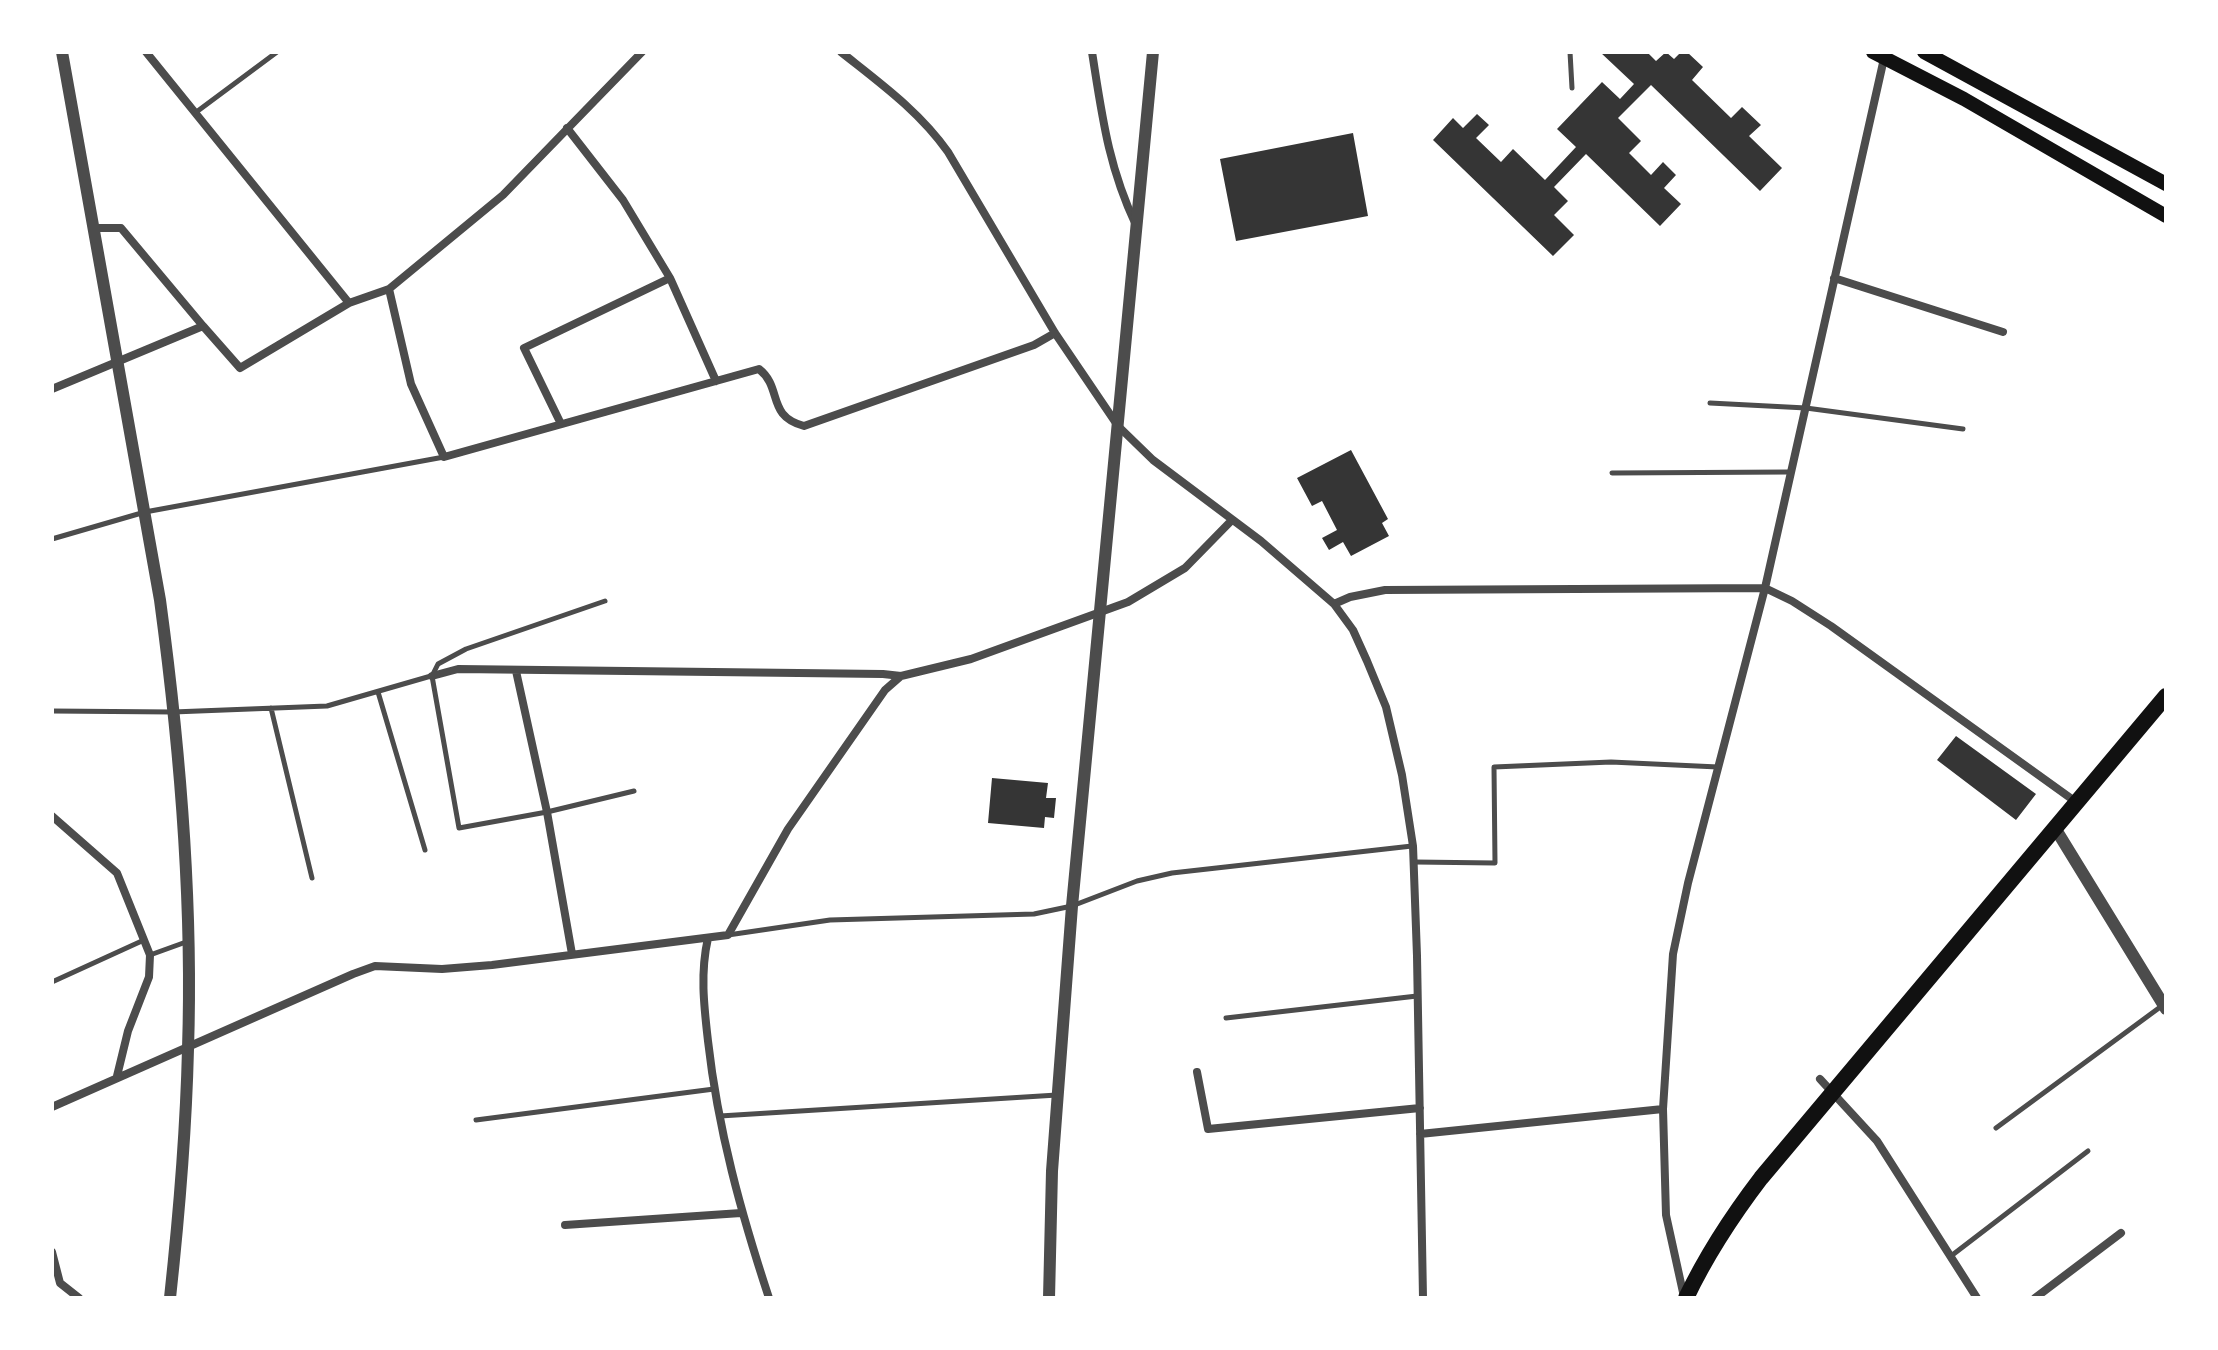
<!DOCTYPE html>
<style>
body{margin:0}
#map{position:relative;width:2218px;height:1350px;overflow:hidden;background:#fff;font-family:"Source Sans 3",sans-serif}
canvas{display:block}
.frame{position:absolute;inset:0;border:54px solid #fff;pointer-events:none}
</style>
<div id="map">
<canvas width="2218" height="1350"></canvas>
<div class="frame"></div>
</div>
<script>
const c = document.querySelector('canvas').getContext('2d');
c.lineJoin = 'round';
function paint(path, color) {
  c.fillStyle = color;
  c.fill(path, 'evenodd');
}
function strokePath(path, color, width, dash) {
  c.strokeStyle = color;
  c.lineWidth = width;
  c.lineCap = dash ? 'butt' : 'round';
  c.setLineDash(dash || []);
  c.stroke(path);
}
paint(new Path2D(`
 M1600 52H1647L1656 61 1666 52 1674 59 1681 52H1687L1703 67 1692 80 1731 118 1742 107 1761 125 1749 136 1782 168 1760 191 1651 85 1618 118 1641 141 1629 153 1651 175 1663 162 1676 175 1664 188 1681 204 1660 226 1586 154 1554 187 1568 201 1554 215 1574 235 1553 256 1433 140 1453 118 1463 128 1477 114 1489 125 1476 138 1501 162 1513 149 1545 180 1576 147 1557 129 1602 82 1620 99 1634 84Z
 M1353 133 1368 216 1236 241 1220 159Z
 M1351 450 1388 519 1382 523 1389 536 1351 556 1343 542 1329 550 1322 538 1337 530 1322 501 1312 506 1297 478Z
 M1956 736 2036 794 2016 820 1937 760Z
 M992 778 1048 783 1046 798H1056L1054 818 1045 817 1044 828 988 823Z`), '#353535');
strokePath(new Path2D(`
 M1570 52 1572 88
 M195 113 277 52
 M1710 403 1806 408 1963 429
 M1612 473 1789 472
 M52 539 145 512 444 457
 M605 601 466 649 438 664 432 676 459 828 547 812 634 791
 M378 692 425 850
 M271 708 312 878
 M52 711 173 712 327 706 431 676
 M1415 862 1495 863 1494 767 1611 762 1718 767
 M728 935 830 920 1034 914 1072 906 1137 881 1172 873 1412 846
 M150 955 186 942
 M52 982 144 940
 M1226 1018 1417 996
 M720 1116 1057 1095
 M476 1120 714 1089
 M1996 1128 2163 1005
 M1951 1256 2088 1151`), '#4c4c4c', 5);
strokePath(new Path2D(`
 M146 52 349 303 389 289 503 195 642 52
 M841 52C880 83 919 111 948 152L1055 333 1118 426 1153 460 1261 541 1334 604 1353 630 1367 661 1386 707 1402 775 1413 846 1417 956 1423 1298
 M1092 52C1102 115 1108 166 1136 225
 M567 128 623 200 670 278 716 381
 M93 228H121L203 326
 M1834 278 2003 332
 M389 289 411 384 444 457 759 369C783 388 766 416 804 426L1034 345 1055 333
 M52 389 203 326 240 368 349 303
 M561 424 524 348 670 278
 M1334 604 1350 597 1385 590 1765 588 1792 601 1831 626 2076 802
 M516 671 547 812 572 954
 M432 676 458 669 883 674 901 676 971 659 1128 602 1185 568 1232 520
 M52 816 117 873 150 955 149 977 128 1031 117 1076
 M708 938C700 973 704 1006 708 1041 718 1130 741 1213 769 1298
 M1197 1072 1208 1129 1420 1108
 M1820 1079 1877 1141 1977 1298
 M52 1107 353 974 375 966 442 969 492 965 728 935 788 829 885 690 901 676
 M1420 1134 1663 1109
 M565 1225 741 1213
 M52 1252 60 1283 79 1298
 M1684 1297 1666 1215 1663 1109 1673 954 1688 883 1765 588 1885 54
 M2035 1298 2121 1233`), '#4c4c4c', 8);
strokePath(new Path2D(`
 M62 52 160 600C180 748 193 899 188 1049 186 1132 179 1215 170 1298
 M2055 828 2166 1009
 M1049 1298 1052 1171 1072 906 1153 52`), '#4c4c4c', 12);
strokePath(new Path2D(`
 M1873 52 1964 99 2166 216
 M1924 52 2166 184`), '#111', 14);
strokePath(new Path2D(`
 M1686 1298C1707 1254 1732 1216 1761 1178L2166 696`), '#111', 16);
</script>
